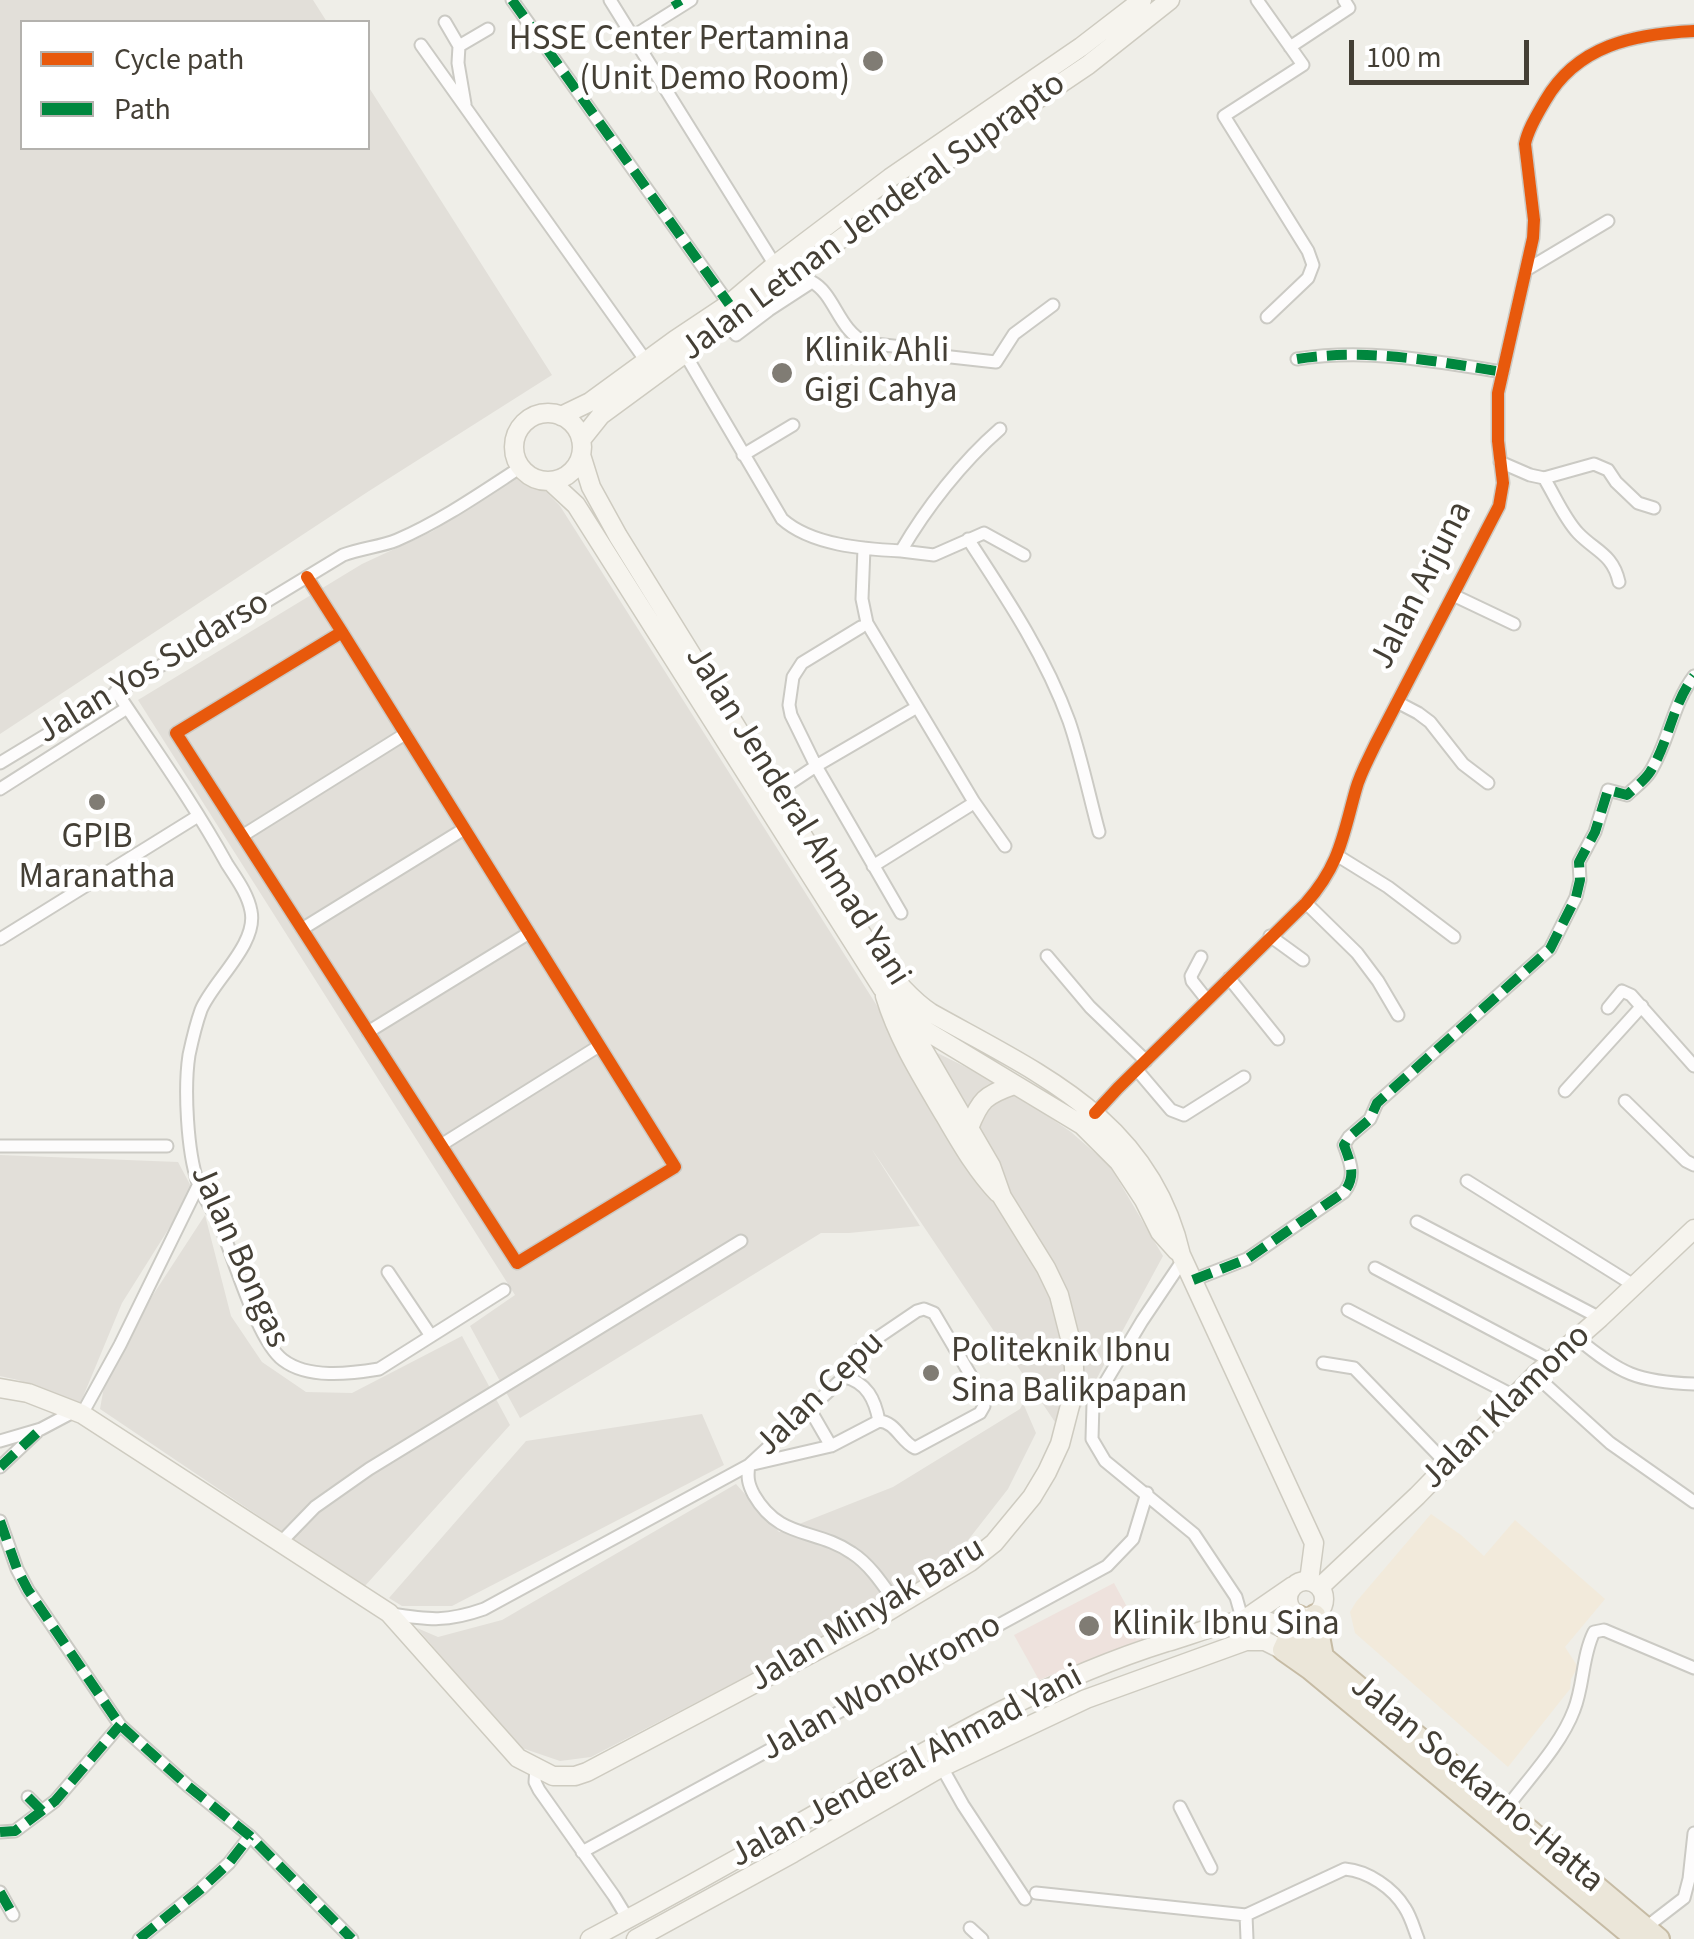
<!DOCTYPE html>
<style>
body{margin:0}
#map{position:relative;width:1694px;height:1939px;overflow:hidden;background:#efeee8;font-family:"Source Sans 3",sans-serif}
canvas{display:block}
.legend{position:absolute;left:20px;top:20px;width:350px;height:130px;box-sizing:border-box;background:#fff;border:2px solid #b4b2ae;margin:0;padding:12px 18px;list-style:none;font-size:30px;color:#443f35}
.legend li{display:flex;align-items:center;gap:20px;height:50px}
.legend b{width:50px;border:2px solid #b4b2ae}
.scale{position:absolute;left:1349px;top:40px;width:180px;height:45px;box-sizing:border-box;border:5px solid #443f35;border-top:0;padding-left:12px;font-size:30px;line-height:35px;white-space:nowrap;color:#443f35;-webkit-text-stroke:8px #fff;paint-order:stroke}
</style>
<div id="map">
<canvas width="1694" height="1939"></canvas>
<ul class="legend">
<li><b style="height:12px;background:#e8590c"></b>Cycle path</li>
<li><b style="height:12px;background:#00873e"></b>Path</li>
</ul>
<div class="scale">100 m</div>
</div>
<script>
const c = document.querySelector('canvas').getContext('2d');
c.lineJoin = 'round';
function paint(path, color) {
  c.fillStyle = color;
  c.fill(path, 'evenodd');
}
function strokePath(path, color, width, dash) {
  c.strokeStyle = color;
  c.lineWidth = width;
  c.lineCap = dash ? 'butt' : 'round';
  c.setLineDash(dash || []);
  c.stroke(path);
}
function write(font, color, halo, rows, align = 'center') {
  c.font = font + ' "Source Sans 3",sans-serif';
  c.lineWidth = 9;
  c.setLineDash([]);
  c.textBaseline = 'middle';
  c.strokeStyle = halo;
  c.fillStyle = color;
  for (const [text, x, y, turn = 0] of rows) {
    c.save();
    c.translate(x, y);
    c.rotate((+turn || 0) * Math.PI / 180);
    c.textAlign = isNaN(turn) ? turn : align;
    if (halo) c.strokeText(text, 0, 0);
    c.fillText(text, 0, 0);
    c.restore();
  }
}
paint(new Path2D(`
 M1431 1514 1461 1535 1484 1556 1515 1520 1605 1599 1565 1647 1578 1667 1571 1679 1570 1689 1508 1767 1355 1633 1350 1612 1356 1602Z`), '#f2eadb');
paint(new Path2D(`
 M0 0H313L327 22H22V148H368V86L552 375 369 491 0 734Z
 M513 477 538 483 560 506 893 1031 1004 1086 1071 1132 1110 1166 1163 1256 1065 1437 871 1148 920 1226 849 1233H821L520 1418 470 1326 515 1295 138 700 362 564 433 531Z
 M0 1155 178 1162 193 1190 122 1303 80 1404 18 1380 0 1376Z
 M205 1215 231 1316 262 1362 306 1392 352 1393 462 1336 510 1425 364 1587 100 1409 108 1364Z
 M1023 1403 1036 1433 1008 1489 940 1576 591 1757 560 1761 519 1747 417 1628 438 1637 502 1620 736 1484 779 1532 893 1487 1020 1409Z
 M702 1414 724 1465 452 1606H402L389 1598 526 1441Z`), '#e2dfd9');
paint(new Path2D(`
 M1114 1583 1133 1618 1143 1615 1152 1635 1039 1680 1014 1635Z`), '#eee2dd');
const street = new Path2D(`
 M512 0 729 304
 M610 0 775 265
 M1257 0 1303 65 1224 116 1308 251 1313 265 1308 278 1267 317
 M445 22 459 46 458 63 465 104
 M632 37 691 0
 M421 45 646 361
 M459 46 488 29
 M1290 47 1349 8 1344 0
 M1526 270 1608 221
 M728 323 736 335 769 310 812 282C835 294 838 330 866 343L920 349 942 356 996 362 1014 334 1053 305
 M685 354 782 519C811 545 863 549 901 551 926 508 962 462 1000 429
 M1297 359C1367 348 1434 361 1503 372
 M743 455 793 425
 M1500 462 1530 475 1544 478 1594 464 1608 470 1616 482 1638 503 1654 508
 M1544 478C1555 496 1564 518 1578 533 1595 551 1613 554 1619 582
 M968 539C1006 597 1045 655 1069 721 1081 756 1089 795 1099 832
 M864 548 862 599 867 623 974 802 1005 846
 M901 551 934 555 984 533 1024 555
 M307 577 342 632 675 1167 517 1263 176 733 342 632
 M1453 595 1514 624
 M861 627 802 663 793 677 789 705 791 715 816 766 901 913
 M116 691C154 748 194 804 227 864 236 878 248 894 251 911 258 944 213 981 201 1010 196 1024 192 1041 189 1055 184 1088 187 1151 198 1183 202 1197 213 1209 219 1223 233 1254 257 1341 283 1360 308 1379 349 1374 379 1369L504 1290
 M1397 702 1418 713 1430 722 1463 764 1488 783
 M0 763 343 555C361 548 380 547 397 540 441 521 481 493 521 467
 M0 789 127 708
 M771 796 816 766 912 710
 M242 836 405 734
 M1338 856 1388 887 1454 937
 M873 866 969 806
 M1306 903 1357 953 1378 981 1398 1015
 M302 929 464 829
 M1270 936 1303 960
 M0 939 198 816
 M1047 956 1090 1007 1146 1061
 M1201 957 1191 976 1192 981 1207 1000
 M1229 978 1278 1039
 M1608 1008 1622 991 1631 995 1694 1066
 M368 1032 529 933
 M1137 1070 1171 1110 1184 1115 1244 1077
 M1565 1091 1642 1006
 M1625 1101 1686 1161 1694 1165
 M1095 1113 1118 1088 1306 903C1340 865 1343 835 1356 789 1360 774 1368 760 1375 745L1499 506 1503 483 1498 441V393L1533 238 1534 220 1525 144C1528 129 1537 115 1545 101 1577 45 1634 34 1694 31
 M441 1145 599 1046
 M0 1146H167
 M1467 1181 1635 1286
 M1417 1222 1600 1318
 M1183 1260 1142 1321 1093 1403 1092 1439 1105 1461 1194 1534 1236 1597 1244 1625
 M1375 1268 1551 1361
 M388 1272 431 1336
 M1193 1280 1247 1259 1344 1192C1357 1176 1350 1162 1344 1145L1349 1137 1370 1119 1377 1103 1550 949 1576 897 1580 880 1579 862 1595 832 1608 790 1627 795C1634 788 1644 781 1650 772 1669 742 1672 705 1694 676
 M1348 1310 1514 1396
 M1577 1338C1620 1374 1638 1382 1694 1384
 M1323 1363 1354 1368 1448 1465
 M1535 1375 1610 1443 1694 1502
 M844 1377C867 1382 875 1400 879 1421
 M809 1408 831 1446
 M82 1414 120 1345 198 1186
 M0 1441 41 1429 75 1411
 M749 1465C747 1477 748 1484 754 1495 780 1540 816 1528 852 1553 871 1565 885 1588 898 1606
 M0 1467 37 1432
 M0 1521 17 1569 28 1590 120 1725 188 1786 250 1836 352 1939
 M281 1542 315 1507 369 1469 741 1241
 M391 1614C430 1620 447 1622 484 1609L749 1465 844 1377 855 1353 917 1311 924 1309 934 1313 984 1398V1406L980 1413 915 1448C901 1442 896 1422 879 1421L831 1446 749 1465
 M931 1748 963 1805 1025 1899
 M536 1768 535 1782 539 1790 614 1896 628 1919
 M28 1797 42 1811
 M1180 1807 1211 1868
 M1505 1810C1528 1779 1561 1745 1574 1710 1584 1685 1582 1656 1594 1632L1604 1630 1694 1668
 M0 1832 15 1831 55 1801 120 1725
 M582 1852 1107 1566 1133 1539 1147 1493
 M0 1892 13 1915
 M1036 1893 1246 1915 1345 1869C1368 1871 1393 1888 1405 1908 1411 1917 1414 1929 1418 1939
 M1246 1915 1247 1939
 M970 1928 982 1939
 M1645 1928 1684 1898 1689 1879 1694 1833
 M139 1939 201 1889 229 1863 250 1836`);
const secondary = new Path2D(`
 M514 447a34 34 0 1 1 68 0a34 34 0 1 1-68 0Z
 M561 416 590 402 675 340 729 304 775 265 890 178 1081 47 1142 0
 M581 440 601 415 959 152 1088 65 1170 0
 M581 455 591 487 618 536C681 637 744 739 806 841 838 893 881 980 931 1013 1040 1074 1150 1120 1181 1255L1314 1543 1309 1581
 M550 481 576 505 882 988 923 1029 1082 1125 1119 1162 1144 1200 1160 1232 1177 1251
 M885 996C898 1039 922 1077 945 1116 961 1143 976 1170 998 1193
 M969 1128C980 1100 985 1095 1014 1085
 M0 1388 28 1393 82 1414 389 1613 518 1758 553 1776H575L587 1772 867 1624 970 1562 994 1543 1032 1497 1047 1472 1060 1444 1075 1386 1073 1350 1059 1295 1046 1268 1002 1197 991 1166 913 1032 903 1011 900 986
 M1288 1599a18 18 0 1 1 36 0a18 18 0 1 1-36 0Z
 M1320 1587 1417 1496 1535 1375 1600 1318 1694 1229
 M1245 1619 1293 1586
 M590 1939C658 1903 725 1866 791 1828 913 1759 1032 1684 1167 1642 1195 1634 1226 1620 1256 1620 1269 1620 1279 1625 1291 1632
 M636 1939 793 1853 942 1767 1086 1699 1246 1641H1265L1283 1650`);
const highway = new Path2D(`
 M1315 1615 1323 1657
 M1299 1616 1283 1650 1310 1669 1636 1939
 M1291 1632 1323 1657 1659 1939`);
strokePath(street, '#cbcac4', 15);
strokePath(secondary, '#cecbc0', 21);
strokePath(highway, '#c6bba4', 24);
strokePath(street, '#fdfcfc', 11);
strokePath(secondary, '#f6f4ee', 18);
strokePath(highway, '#ebe6d9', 20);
strokePath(new Path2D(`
 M512 0 729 304
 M675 0 679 7
 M1297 359C1367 348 1434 361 1503 372
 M1193 1280 1247 1259 1344 1192C1357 1176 1350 1162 1344 1145L1349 1137 1370 1119 1377 1103 1550 949 1576 897 1580 880 1579 862 1595 832 1608 790 1627 795C1634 788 1644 781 1650 772 1669 742 1672 705 1694 676
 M0 1467 41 1429
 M0 1521 17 1569 28 1590 120 1725 188 1786 250 1836 352 1939
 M28 1797 42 1811
 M0 1832 15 1831 55 1801 120 1725
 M0 1892 13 1915
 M139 1939 201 1889 229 1863 250 1836`), '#00873e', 10, [20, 10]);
strokePath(new Path2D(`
 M307 577 342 632 675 1167 517 1263 176 733 342 632
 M1095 1113 1118 1088 1306 903C1340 865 1343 835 1356 789 1360 774 1368 760 1375 745L1499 506 1503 483 1498 441V393L1533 238 1534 220 1525 144C1528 129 1537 115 1545 101 1577 45 1634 34 1694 31`), '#e8590c', 12);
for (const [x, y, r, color] of [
 [873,61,12,"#807c74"],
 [782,373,12,"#807c74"],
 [97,802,10,"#807c74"],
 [931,1373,10,"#807c74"],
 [1089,1626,12,"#807c74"]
]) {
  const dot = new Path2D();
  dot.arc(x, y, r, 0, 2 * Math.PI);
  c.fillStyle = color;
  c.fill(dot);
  strokePath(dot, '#fff', 4);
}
write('35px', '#443f35', '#fff', [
 ["HSSE Center Pertamina",850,41,"right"],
 ["(Unit Demo Room)",850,81,"right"],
 ["Klinik Ahli",804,353],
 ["Gigi Cahya",804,393],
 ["GPIB",97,839,"center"],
 ["Maranatha",97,879,"center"],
 ["Politeknik Ibnu",951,1353],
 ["Sina Balikpapan",951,1393],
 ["Klinik Ibnu Sina",1112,1626]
], 'left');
write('35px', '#443f35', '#fff', [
 ["Jalan Letnan Jenderal Suprapto",874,218,-36],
 ["Jalan Arjuna",1423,586,-63],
 ["Jalan Yos Sudarso",154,669,-31],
 ["Jalan Jenderal Ahmad Yani",796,817,58],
 ["Jalan Bongas",238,1257,66],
 ["Jalan Cepu",821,1395,-44],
 ["Jalan Klamono",1507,1408,-44],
 ["Jalan Minyak Baru",868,1616,-31],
 ["Jalan Wonokromo",882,1689,-29],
 ["Jalan Jenderal Ahmad Yani",907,1768,-28],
 ["Jalan Soekarno-Hatta",1476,1785,40]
]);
</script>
